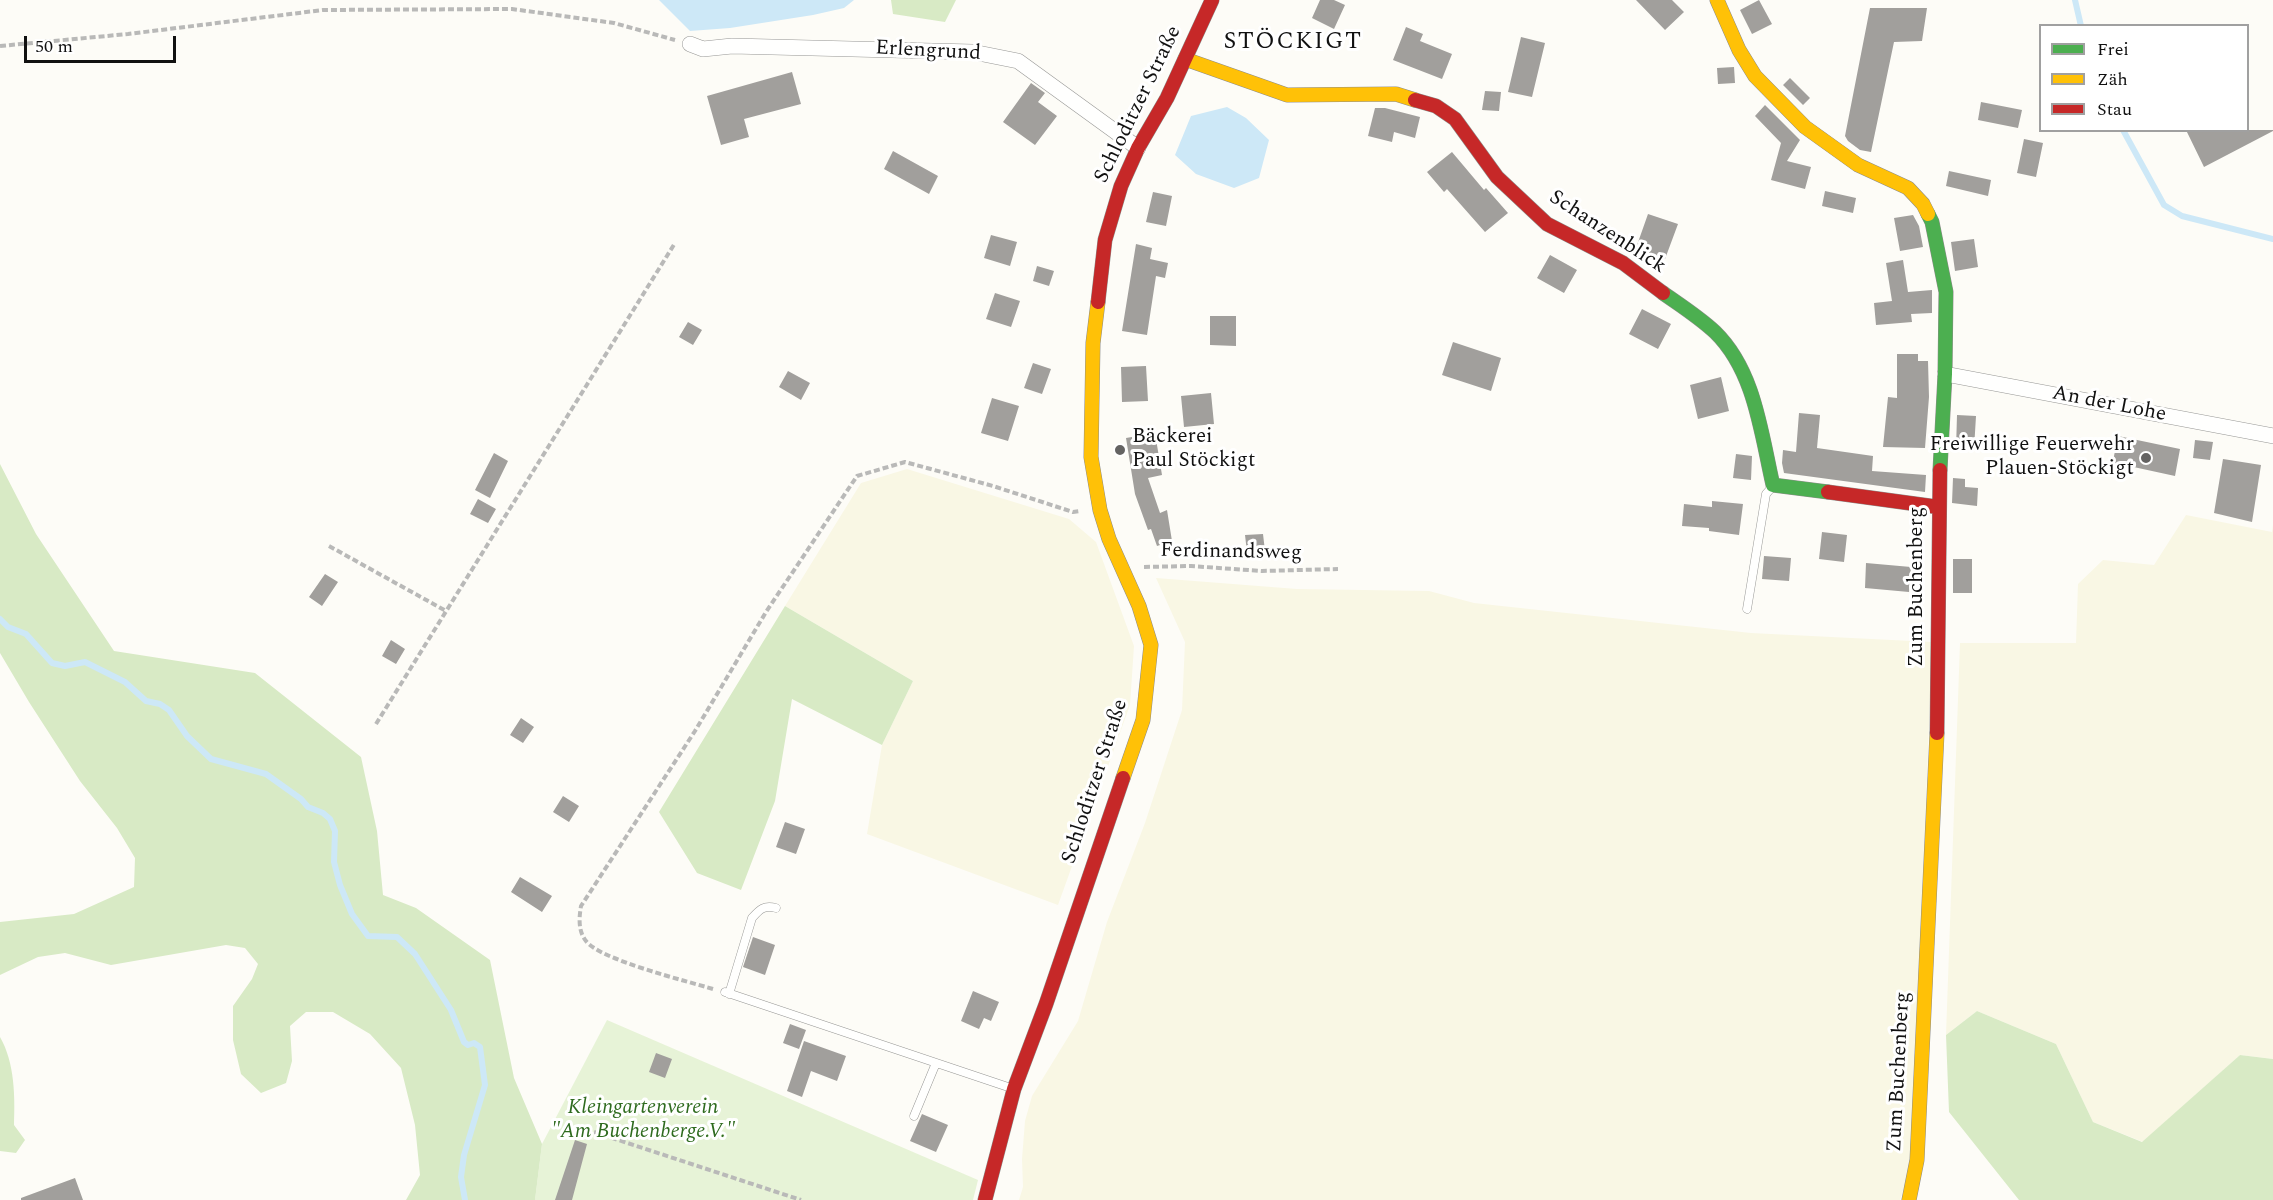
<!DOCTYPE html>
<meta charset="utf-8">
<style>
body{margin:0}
#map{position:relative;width:2273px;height:1200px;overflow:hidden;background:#fdfcf7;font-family:Spectral,serif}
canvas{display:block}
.legend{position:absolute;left:2039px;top:24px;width:210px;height:108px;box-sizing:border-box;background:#fff;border:2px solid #a0a0a0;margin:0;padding:8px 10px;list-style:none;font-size:18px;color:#111}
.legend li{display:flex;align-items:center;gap:12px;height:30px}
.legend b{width:30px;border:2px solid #a0a0a0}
.scale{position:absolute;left:24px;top:36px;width:152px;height:27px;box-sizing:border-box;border:3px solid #111;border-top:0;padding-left:8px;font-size:18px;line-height:21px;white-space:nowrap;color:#111;-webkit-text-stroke:4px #fff;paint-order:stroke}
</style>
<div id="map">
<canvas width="2273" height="1200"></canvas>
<ul class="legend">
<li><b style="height:8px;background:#4caf50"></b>Frei</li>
<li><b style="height:8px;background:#ffc107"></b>Zäh</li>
<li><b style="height:8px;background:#c62828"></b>Stau</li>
</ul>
<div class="scale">50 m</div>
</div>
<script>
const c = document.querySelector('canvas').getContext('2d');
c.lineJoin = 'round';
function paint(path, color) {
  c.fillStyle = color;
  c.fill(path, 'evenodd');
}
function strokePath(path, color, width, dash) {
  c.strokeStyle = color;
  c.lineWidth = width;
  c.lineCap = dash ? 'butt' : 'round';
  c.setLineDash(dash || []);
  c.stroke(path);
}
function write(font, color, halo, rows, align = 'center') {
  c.font = font + ' Spectral,serif';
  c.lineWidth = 6;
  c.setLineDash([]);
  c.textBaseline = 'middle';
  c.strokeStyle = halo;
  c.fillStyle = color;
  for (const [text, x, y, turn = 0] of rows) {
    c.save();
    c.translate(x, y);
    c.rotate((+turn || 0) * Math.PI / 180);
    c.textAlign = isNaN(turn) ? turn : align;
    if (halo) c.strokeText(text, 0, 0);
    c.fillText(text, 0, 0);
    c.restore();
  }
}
paint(new Path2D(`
 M907 469 1069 519 1096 542 1134 646 1130 705 1058 905 867 834 882 745 913 681 785 606 861 483Z
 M2186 515 2272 532 2273 525V1059L2240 1055 2143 1142 2093 1122 2056 1044 1977 1011 1946 1035 1960 643H2076L2078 584 2103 560 2154 565Z
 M1156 578 1297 589 1429 591 1474 603 1751 633 1932 642 1913 1160 1900 1200H1019L1023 1187 1022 1159 1025 1121 1032 1096 1078 1021 1107 922 1145 823 1182 710 1185 642Z`), '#f9f7e4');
paint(new Path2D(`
 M607 1020 978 1180 973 1200H535L542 1144Z`), '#e7f3d7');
paint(new Path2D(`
 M891 0H956L945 22 893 14Z
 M0 464 36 534 114 651 255 673 361 757 377 831 383 895 416 908 490 960 514 1078 542 1144 535 1200H406L420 1175 415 1125 401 1068 370 1034 333 1012H306L290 1026 292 1061 286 1083 261 1093 241 1074 233 1040V1006L252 979 258 964 245 948 226 945 111 965 65 953 38 957 0 975V922L74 914 134 887 135 858 117 828 80 781 29 702 0 653Z
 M785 606 913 681 882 745 792 699 775 801 741 890 697 873 659 812Z
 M1977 1011 2056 1044 2093 1122 2142 1142 2240 1055 2273 1059V1200H2019L1949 1112 1946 1035Z
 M0 1037C15 1063 15 1097 14 1125L25 1140 16 1153 0 1151Z`), '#d8eac5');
paint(new Path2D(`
 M659 0H854L844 8 813 15 730 28 690 31Z
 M1227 107 1246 118 1269 140 1259 178 1234 188 1196 174 1175 155 1191 116Z`), '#cde8f7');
strokePath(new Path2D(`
 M2075 0 2081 26
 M2123 130 2164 205 2182 216 2273 239
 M0 619 8 627 26 634 52 663 65 666 85 662 125 682 146 701 160 704 169 710 187 736 211 759 266 774 301 799 308 807 323 813 330 819 335 831 334 862 340 885 352 914 368 936 397 937 415 954 451 1010 464 1042 468 1045 474 1043 480 1047 485 1085 464 1155 461 1177 465 1200`), '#cde8f7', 6);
paint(new Path2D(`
 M1320 0H1334L1345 5 1334 29 1312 18Z
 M1636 0H1672L1684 12 1665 30Z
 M1759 0 1772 24 1752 34 1740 10Z
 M1870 8H1927L1922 41 1894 42 1871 152 1860 150 1848 141 1845 136Z
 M1406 27 1423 34 1420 41 1452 54 1442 79 1393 60Z
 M1521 37 1545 43 1532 97 1508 92Z
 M1734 67 1735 83 1718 84 1717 68Z
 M792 72 801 104 744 119 749 137 721 145 707 96Z
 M1790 78 1810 98 1803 105 1783 85Z
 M1031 83 1045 93 1038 102 1057 116 1035 145 1003 122Z
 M1485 91 1501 92 1499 111 1482 110Z
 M1981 102 2022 110 2018 128 1978 120Z
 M1765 105 1800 140 1787 161 1811 167 1805 189 1771 180 1781 143 1755 116Z
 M1375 108H1385L1420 117 1415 138 1394 132 1392 142 1368 136Z
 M2186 130H2273V131L2204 167Z
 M2024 139 2043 143 2036 177 2017 173Z
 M893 151 938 176 929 194 884 169Z
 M1452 152 1484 190 1486 188 1508 213 1485 232 1447 189 1444 192 1427 172Z
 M1949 171 1991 180 1988 196 1946 186Z
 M1825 191 1856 198 1853 213 1822 206Z
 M1153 192 1172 196 1166 226 1146 222Z
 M1648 214 1678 224 1665 259 1636 248Z
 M1913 215 1919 226 1923 247 1900 251 1894 218Z
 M991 235 1017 242 1010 266 984 258Z
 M1974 239 1978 267 1955 271 1951 242Z
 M1136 244 1152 248 1150 259 1168 263 1165 278 1156 276 1147 335 1122 331Z
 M1550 255 1577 270 1564 293 1537 278Z
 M1903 260 1908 292 1932 290V313L1911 314 1912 322 1876 325 1874 303 1892 301 1886 263Z
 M1037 266 1054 271 1049 286 1033 281Z
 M995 293 1020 301 1011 327 986 319Z
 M1642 309 1671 324 1658 349 1629 334Z
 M1210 316H1236V346L1210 345Z
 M688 322 702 330 693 345 679 337Z
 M1453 342 1501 358 1491 391 1442 375Z
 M1897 354H1918V361H1928L1929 397 1925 448 1883 447 1888 397 1897 398Z
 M1033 363 1051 369 1042 394 1024 388Z
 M1146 366 1148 401 1122 402 1121 367Z
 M788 371 810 383 801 400 779 387Z
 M1721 377 1729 411 1698 419 1690 385Z
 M1211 393 1214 424 1184 427 1181 396Z
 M992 398 1019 406 1008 441 981 433Z
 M1799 413 1820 415 1817 448 1873 456 1872 471 1926 475 1925 492 1784 473 1782 463 1783 450 1796 452Z
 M1957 415 1976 416 1974 449H1956Z
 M1155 433 1162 475 1148 478 1160 513 1167 510 1172 541 1157 546 1151 529 1148 530 1135 494 1126 438Z
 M2118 436 2180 449 2175 476 2129 466 2126 479 2110 476Z
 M2195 440 2213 442 2210 460 2193 458Z
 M494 453 508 461 490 498 475 490Z
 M1736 454 1752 456 1751 480 1733 478Z
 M2223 459 2261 465 2252 522 2214 513Z
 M1953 478 1965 479V487L1978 488 1977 506 1952 503Z
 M478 499 496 509 488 523 470 514Z
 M1712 501 1743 504 1739 535 1709 531V528L1682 526 1684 504 1712 507Z
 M1822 532 1847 535 1844 562 1819 559Z
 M1263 534 1265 551 1247 552 1245 535Z
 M1764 556 1791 558 1789 581 1762 579Z
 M1953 559H1972V593H1953Z
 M1866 563 1911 567 1909 592 1865 588Z
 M325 574 338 582 322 606 309 597Z
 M391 640 405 649 396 664 382 656Z
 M521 718 534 727 523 743 510 735Z
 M563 796 579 806 569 822 553 812Z
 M785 822 805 829 796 854 776 847Z
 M520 877 552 896 542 912 511 892Z
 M753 937 775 945 765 975 743 967Z
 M973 991 999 1002 991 1021 984 1018 979 1029 961 1021Z
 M790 1024 806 1030 799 1049 783 1043Z
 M804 1041 846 1056 837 1081 811 1071 802 1097 787 1091Z
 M656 1053 672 1059 665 1078 649 1072Z
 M922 1114 948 1125 936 1152 910 1141Z
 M575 1140 587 1144 572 1200H555Z
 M75 1178 83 1200H21V1198Z`), '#a19f9c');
const lane = new Path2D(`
 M1747 609 1766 494 1773 486
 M725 992 1011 1088
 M729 994 752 918C760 909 764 905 776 908
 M914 1116 936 1063`);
const street = new Path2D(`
 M690 44 703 49 732 46 973 52 1018 61 1138 148
 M1945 374 2273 436`);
const fast = new Path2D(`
 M1928 214 1932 222 1946 292 1945 374 1940 470
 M1663 293C1680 305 1699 317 1715 332 1755 371 1761 433 1773 485L1828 492`);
const slow = new Path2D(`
 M1717 0 1739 50 1755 76 1805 127 1858 165 1908 188 1923 204 1928 214
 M1185 59 1287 95 1396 94 1415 100
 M1098 302 1093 343 1091 457 1100 510 1109 539 1139 606 1151 645 1143 720 1123 778
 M1909 1200 1917 1160 1937 733`);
const jam = new Path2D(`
 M1415 100 1436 106 1455 119 1497 177 1547 224 1623 263 1663 293
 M1098 302 1105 240 1121 186 1138 148 1167 98 1212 0
 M1828 492 1938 507
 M1937 733 1940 470
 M985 1200 1014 1089 1046 1004 1123 778`);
strokePath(lane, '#979795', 9);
strokePath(street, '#979795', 16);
strokePath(fast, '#8e8d8b', 15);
strokePath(slow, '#8e8d8b', 15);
strokePath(jam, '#8e8d8b', 15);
strokePath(new Path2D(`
 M0 46 128 34 323 10 512 9 614 23 675 40
 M329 546 446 611
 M1144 567 1191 566 1262 571 1338 569
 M376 724 675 243
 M713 989C687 981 600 960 586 941 578 931 579 918 581 906L695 731 766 612 857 476 905 462 993 486 1073 512 1080 511
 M594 1132 801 1200`), '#b9b9b8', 4, [6, 3]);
strokePath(lane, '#fffffe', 8);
strokePath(street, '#fffffe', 15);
strokePath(fast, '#4caf50', 14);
strokePath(slow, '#ffc107', 14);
strokePath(jam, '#c62828', 14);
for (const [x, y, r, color] of [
 [1120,450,6,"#646362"],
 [2146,458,6,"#646362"]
]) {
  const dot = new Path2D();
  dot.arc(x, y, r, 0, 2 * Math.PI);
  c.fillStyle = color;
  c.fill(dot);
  strokePath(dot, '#fff', 2);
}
write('21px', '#111', '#fff', [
 ["Erlengrund",928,52,3],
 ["Schloditzer Straße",1139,105,-64],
 ["Schanzenblick",1607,233,33],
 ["An der Lohe",2109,405,11],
 ["Ferdinandsweg",1231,553,1],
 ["Zum Buchenberg",1918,587,-90],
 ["Schloditzer Straße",1096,782,-72],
 ["Zum Buchenberg",1900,1072,-87]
]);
write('21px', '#111', '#fff', [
 ["Bäckerei",1132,438],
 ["Paul Stöckigt",1132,462],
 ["Freiwillige Feuerwehr",2134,446,"right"],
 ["Plauen-Stöckigt",2134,470,"right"]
], 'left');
write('italic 21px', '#2f6b1f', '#fff', [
 ["Kleingartenverein",643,1109],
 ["\"Am Buchenberge.V.\"",643,1133]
]);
c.letterSpacing = '1.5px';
write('24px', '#111', '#fff', [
 ["STÖCKIGT",1293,43]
]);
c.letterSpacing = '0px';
</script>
